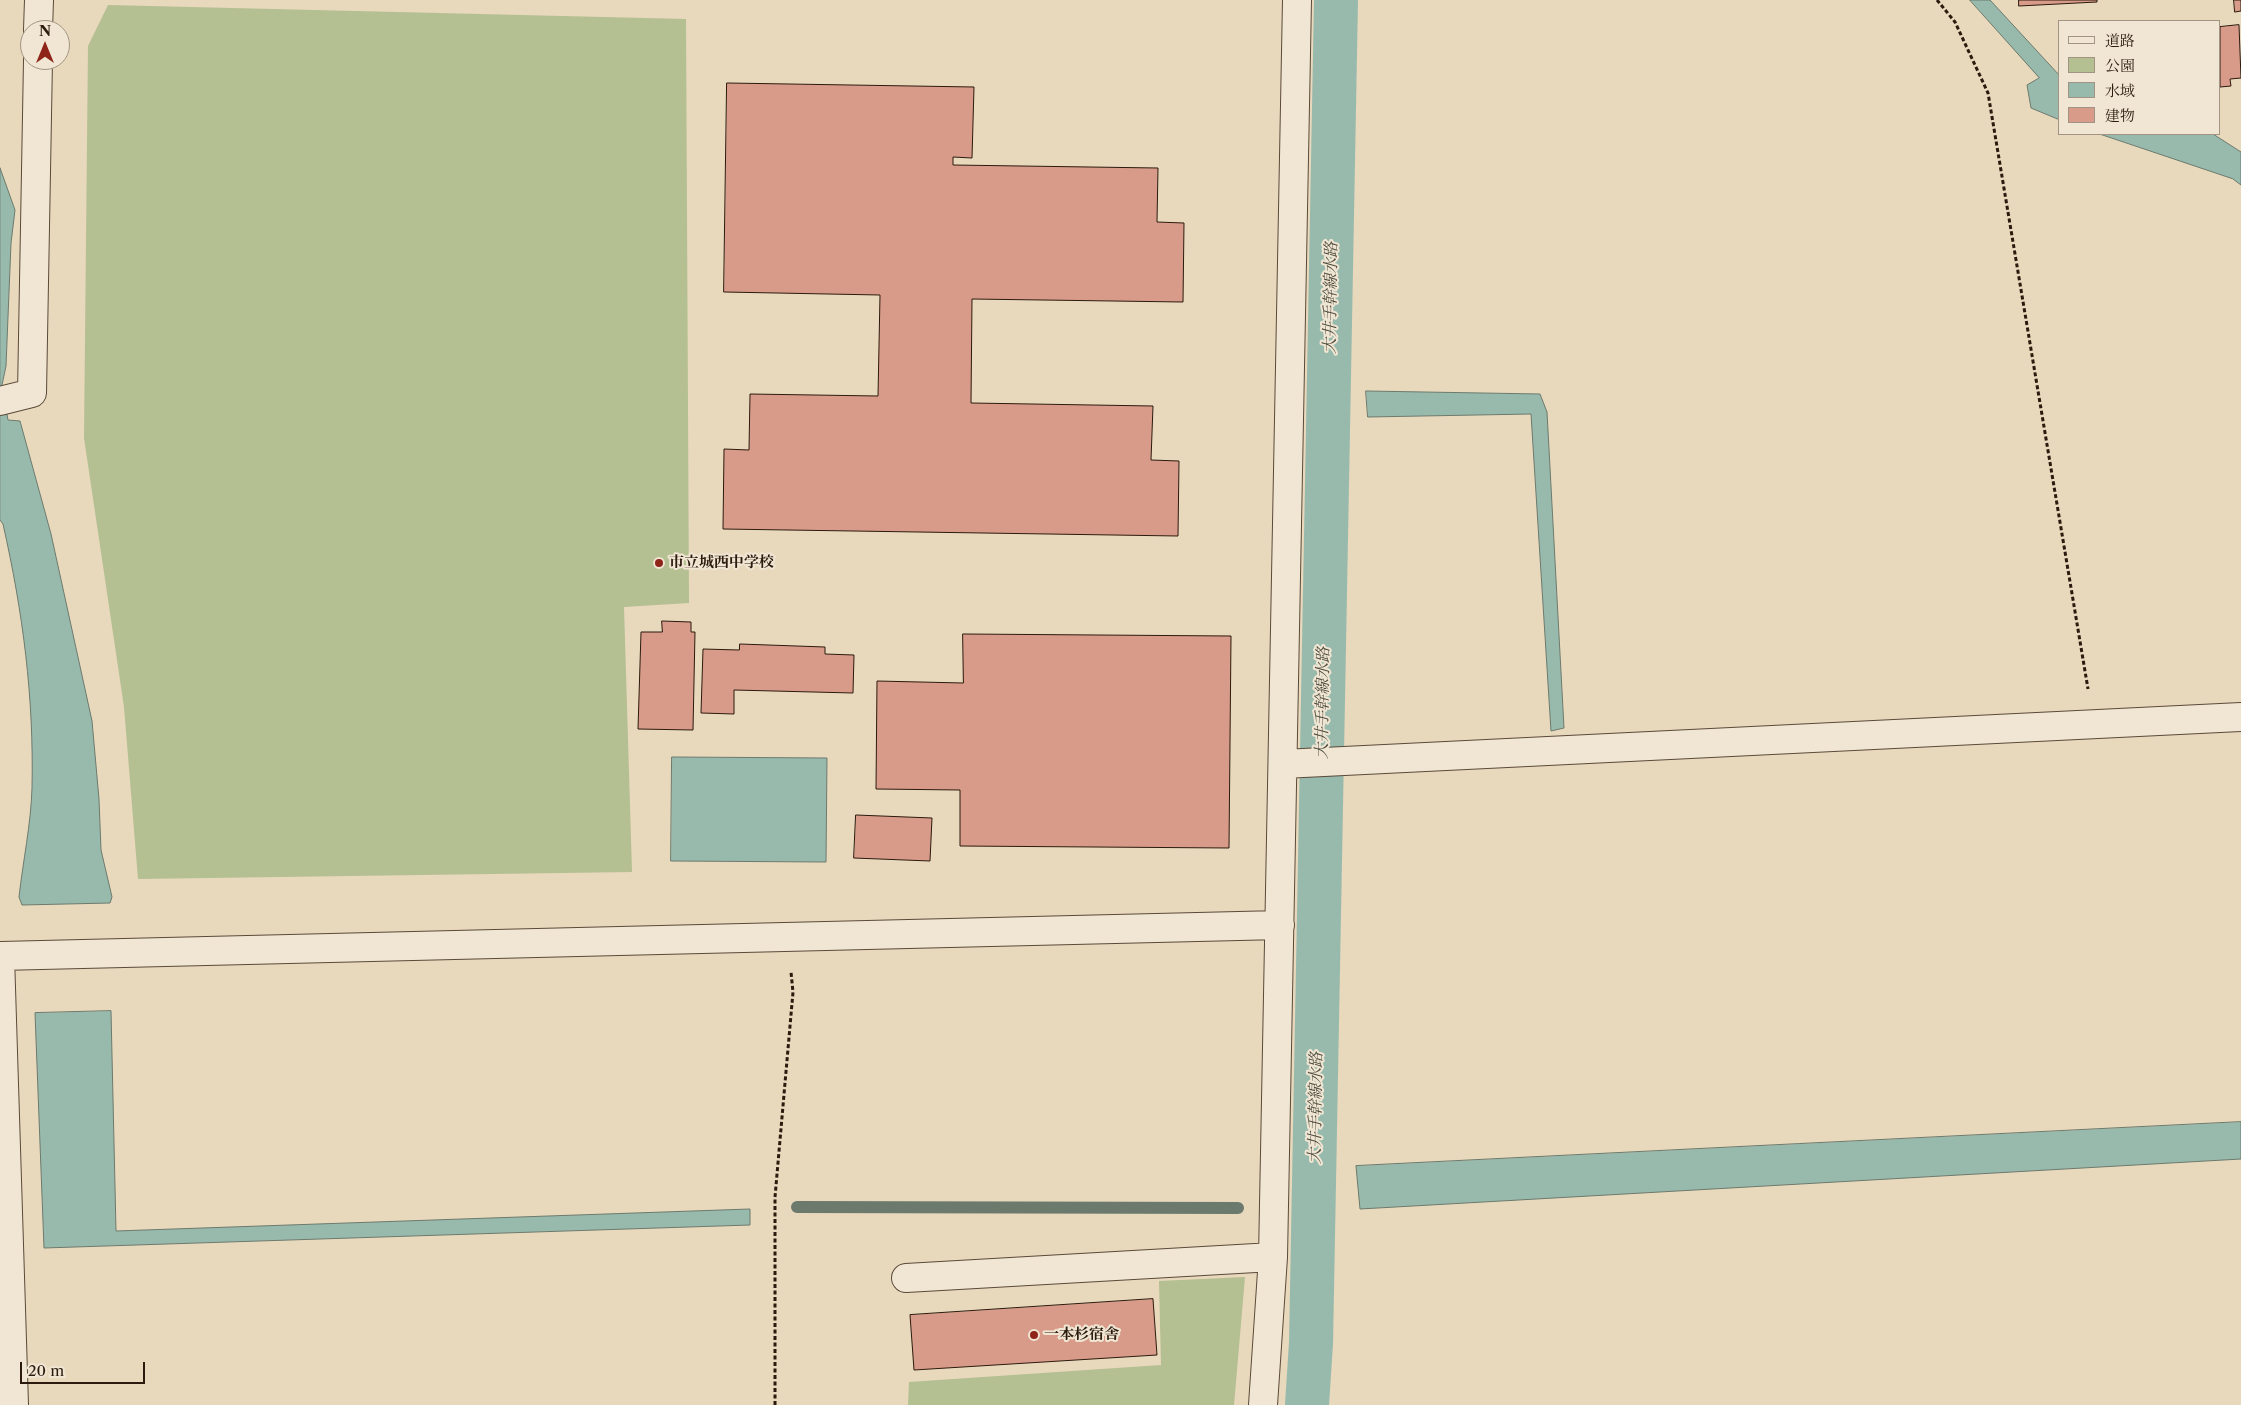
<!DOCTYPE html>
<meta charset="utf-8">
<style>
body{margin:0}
#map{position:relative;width:2241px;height:1405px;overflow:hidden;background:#e8d8bc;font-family:"Libre Caslon Text","Noto Serif JP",serif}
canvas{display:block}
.legend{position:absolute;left:2058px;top:20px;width:162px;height:115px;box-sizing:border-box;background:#f0e6d3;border:1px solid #a19484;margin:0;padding:6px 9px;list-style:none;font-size:15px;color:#2b1a0d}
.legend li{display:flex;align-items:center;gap:10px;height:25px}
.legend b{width:25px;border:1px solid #a19484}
.north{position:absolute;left:20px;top:20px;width:50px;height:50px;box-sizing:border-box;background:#f0e6d3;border:1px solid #a19484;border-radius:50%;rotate:0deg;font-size:14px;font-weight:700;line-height:20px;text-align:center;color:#2b1a0d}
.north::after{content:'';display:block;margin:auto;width:18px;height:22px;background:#8f2418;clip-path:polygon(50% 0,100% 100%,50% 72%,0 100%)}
.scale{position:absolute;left:20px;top:1362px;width:125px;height:22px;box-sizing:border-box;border:2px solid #2b1a0d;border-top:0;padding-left:6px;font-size:15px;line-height:18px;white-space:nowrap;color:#2b1a0d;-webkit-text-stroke:4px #f0e6d3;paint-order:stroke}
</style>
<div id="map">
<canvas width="2241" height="1405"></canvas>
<ul class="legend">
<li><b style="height:6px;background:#f0e6d3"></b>道路</li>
<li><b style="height:14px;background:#b4bf92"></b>公園</li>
<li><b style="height:14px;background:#98baad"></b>水域</li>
<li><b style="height:14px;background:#d89b89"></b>建物</li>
</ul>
<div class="north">N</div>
<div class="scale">20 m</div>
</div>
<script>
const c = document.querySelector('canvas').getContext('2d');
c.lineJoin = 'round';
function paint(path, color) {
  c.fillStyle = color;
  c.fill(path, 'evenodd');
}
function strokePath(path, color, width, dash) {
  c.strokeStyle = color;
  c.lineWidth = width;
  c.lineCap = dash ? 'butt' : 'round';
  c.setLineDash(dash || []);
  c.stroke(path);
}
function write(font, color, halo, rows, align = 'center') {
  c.font = font + ' "Libre Caslon Text","Noto Serif JP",serif';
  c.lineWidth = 4;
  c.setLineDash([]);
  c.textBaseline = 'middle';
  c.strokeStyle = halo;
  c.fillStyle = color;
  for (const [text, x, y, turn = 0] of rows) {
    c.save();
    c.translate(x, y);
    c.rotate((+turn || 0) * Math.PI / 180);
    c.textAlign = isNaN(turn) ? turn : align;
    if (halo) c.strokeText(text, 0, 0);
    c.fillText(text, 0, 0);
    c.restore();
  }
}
paint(new Path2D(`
 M108 5 686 19 689 603 624 607 632 872 138 879 124 707 84 438 88 46Z
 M1245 1277 1234 1405H908L909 1382 1161 1365 1159 1281Z`), '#b4bf92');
const water = new Path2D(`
 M1970 0H1990L2060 76V120L2031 108 2027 85 2039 78Z
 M2100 134H2213L2241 152V185L2233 179Z
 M0 168 15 210 11 243 6 366 2 385 8 420 20 421 51 534 92 721 99 799 101 850 112 897 110 903 22 905 19 897C23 861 31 824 32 788 34 697 23 613 3 524L0 520Z
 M1366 391 1540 394 1547 412 1564 728 1551 731 1531 414 1368 417Z
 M672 757 827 758 826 862 671 861Z
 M111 1011 116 1231 750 1209V1225L44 1248 35 1013Z
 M2241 1122V1159L1360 1209 1356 1166Z`);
paint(water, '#98baad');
strokePath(water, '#6c7a6d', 1);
strokePath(new Path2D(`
 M797 1207 1238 1208`), '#6c7a6d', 12);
strokePath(new Path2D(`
 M1307 1405 1311 1343 1336 0`), '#98baad', 44);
const building = new Path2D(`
 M2019 0H2097V2L2019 6Z
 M2234 0H2241V11L2235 12Z
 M2239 25 2241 78 2230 79 2231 86 2220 87V27Z
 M727 83 974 87 972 158 953 157V165L1158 168 1157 222 1184 223 1183 302 972 299 971 403 1153 406 1151 460 1179 461 1178 536 723 529 724 449 749 450 750 394 878 396 880 295 724 292Z
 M662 621 691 622V632H695L693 730 638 729 641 632H662Z
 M963 634 1231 636 1229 848 960 846V790L876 789 877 681 963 683Z
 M740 644 825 647V654L854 655 853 693 734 690V714L701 713 703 649 739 650Z
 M856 815 932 818 930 861 854 858Z
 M1153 1299 1157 1355 914 1370 910 1315Z`);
paint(building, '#d89b89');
strokePath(building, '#2b1a0d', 1);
const minor = new Path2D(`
 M38 30 39 0
 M0 401 32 393 38 60
 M1283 764 2241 717
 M0 956 1280 925
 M0 956 14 1405
 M906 1278 1273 1257
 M1263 1405 1273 1257 1297 0`);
strokePath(minor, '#5a4a39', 30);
strokePath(new Path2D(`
 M1937 0 1955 22 1988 93 2088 689
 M775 1405V1197L793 992 791 972`), '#2b1a0d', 3, [4, 2.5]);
strokePath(minor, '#f0e6d3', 28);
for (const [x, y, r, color] of [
 [659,563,5,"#8f2418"],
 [1034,1335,5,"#8f2418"]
]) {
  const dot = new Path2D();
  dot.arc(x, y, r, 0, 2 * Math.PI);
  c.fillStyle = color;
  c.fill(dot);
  strokePath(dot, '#f0e6d3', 2);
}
write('bold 15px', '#2b1a0d', '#f0e6d3', [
 ["市立城西中学校",669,563],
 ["一本杉宿舎",1044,1335]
], 'left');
write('italic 16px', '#4c4a3d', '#f0e6d3', [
 ["大井手幹線水路",1331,298,-89],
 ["大井手幹線水路",1323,703,-89],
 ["大井手幹線水路",1316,1108,-89]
]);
</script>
